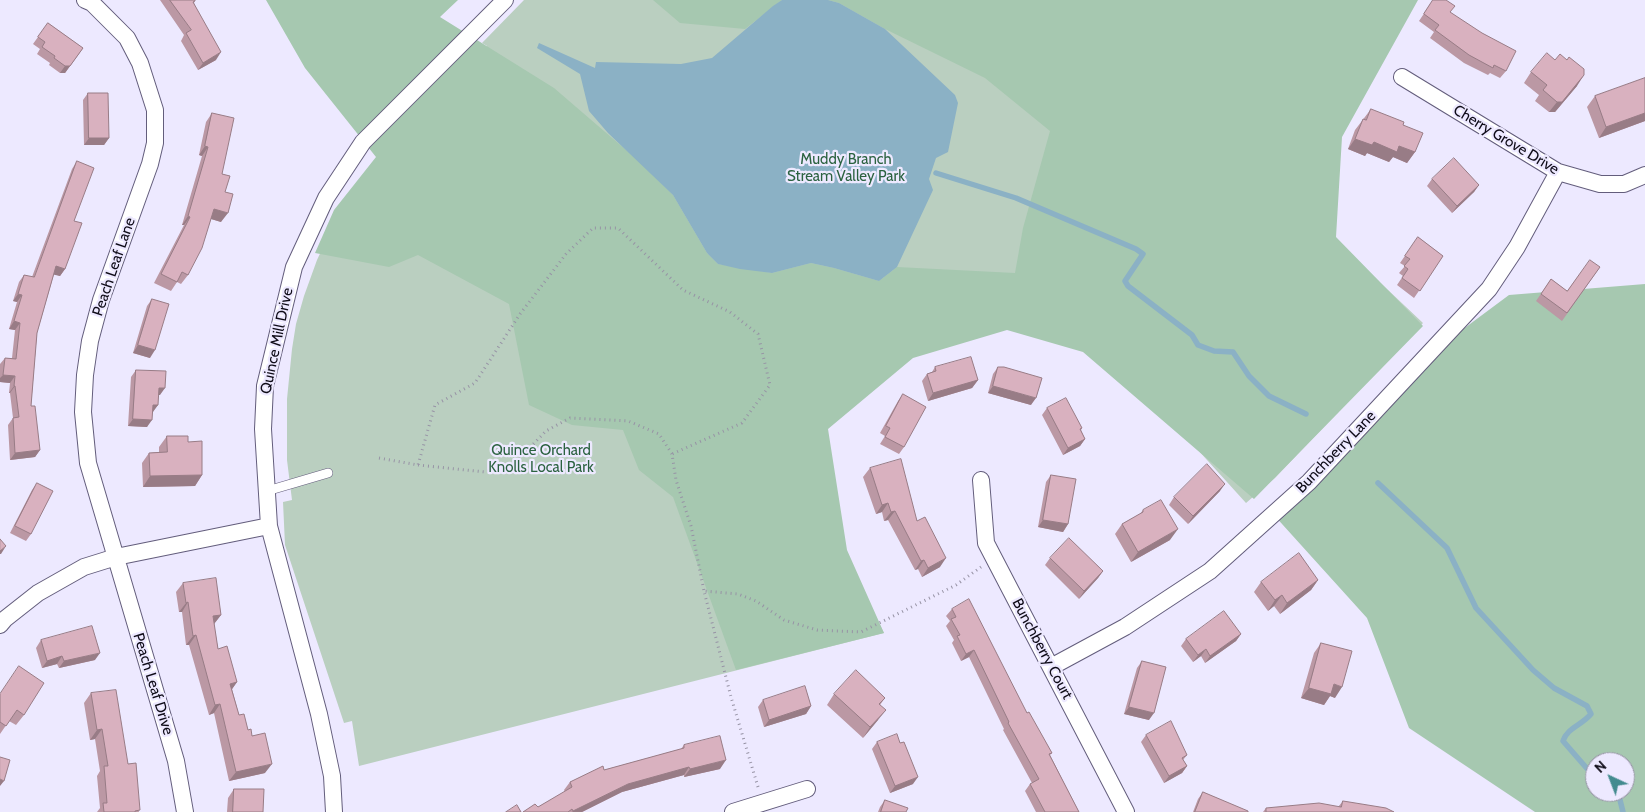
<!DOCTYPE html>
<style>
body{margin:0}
#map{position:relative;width:1645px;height:812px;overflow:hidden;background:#ede9ff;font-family:Cabin,sans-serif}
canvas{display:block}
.north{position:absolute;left:1585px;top:752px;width:50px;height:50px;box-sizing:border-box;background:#ede9ff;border:1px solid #9490a2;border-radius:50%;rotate:317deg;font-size:14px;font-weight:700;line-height:20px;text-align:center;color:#0e0b17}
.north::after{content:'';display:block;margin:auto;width:18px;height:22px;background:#438b8f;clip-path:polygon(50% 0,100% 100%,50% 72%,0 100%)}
</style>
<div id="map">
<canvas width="1645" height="812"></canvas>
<div class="north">N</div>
</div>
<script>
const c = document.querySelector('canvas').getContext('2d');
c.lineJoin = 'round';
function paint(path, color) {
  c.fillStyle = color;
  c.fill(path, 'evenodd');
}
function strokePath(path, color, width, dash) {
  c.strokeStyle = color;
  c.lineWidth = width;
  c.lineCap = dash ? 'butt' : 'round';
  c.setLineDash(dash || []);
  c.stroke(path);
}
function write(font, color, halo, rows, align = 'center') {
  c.font = font + ' Cabin,sans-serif';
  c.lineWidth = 4.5;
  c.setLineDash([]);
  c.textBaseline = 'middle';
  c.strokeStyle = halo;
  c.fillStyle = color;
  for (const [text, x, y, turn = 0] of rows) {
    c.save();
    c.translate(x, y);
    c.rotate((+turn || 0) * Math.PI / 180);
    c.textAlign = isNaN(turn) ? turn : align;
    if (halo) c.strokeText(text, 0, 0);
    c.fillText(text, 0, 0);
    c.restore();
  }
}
paint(new Path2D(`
 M524 0H1009L1334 239 1423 323 1275 478 1246 503 1159 407 1057 326 984 308 822 391 843 554 884 633 359 766 352 721 344 723 285 545 283 502 292 500 287 460V399L292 349 296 324 304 296 317 260 334 224 487 46 482 43Z`), '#bacfc0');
paint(new Path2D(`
 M266 0H458L440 17 554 88 640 162 673 195 707 253 718 264 772 273 811 263 834 268 879 281 897 267 1015 273 1023 228 1050 131 985 78 885 29 839 3 828 0H1418L1342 137 1336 237 1423 326 1254 499 1083 352 1007 330 913 358 828 429 847 550 884 633 736 670 673 497 639 470 623 430 572 425 529 405 509 304 418 255 389 267 315 253 334 210 376 157 305 68Z
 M653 0H782L745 29 680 23Z
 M1645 284V812H1535L1409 728 1367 618 1273 514 1427 356 1509 295ZM1595 762H1625V792H1595Z`), '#a6c8b0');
paint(new Path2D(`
 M782 0H828L839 3 885 29 955 95 958 103 948 152 936 158 929 179 933 190 897 267 879 281 834 268 811 263 772 273 740 269 718 264 707 253 673 195 608 133 589 111 580 74 537 48 539 43 595 68 596 62 681 64 712 58 773 6Z`), '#8bb1c5');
strokePath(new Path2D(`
 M936 173 1016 198 1136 249 1143 254 1125 281 1128 286 1192 335 1198 345 1214 351 1233 352 1249 376 1269 396 1306 414
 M1378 483 1447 548 1476 608 1533 670 1554 688 1587 706 1591 714C1582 725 1567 728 1563 741L1590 772 1595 774
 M1618 792 1623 812`), '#8bb1c5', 5.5);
const service = new Path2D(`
 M267 491 328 473`);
const minor = new Path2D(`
 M85 0 92 3 127 38 140 63 155 110V143L150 164 101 300 90 341 85 375 83 412 88 463 176 761 185 812
 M1402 77 1558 172 1600 184H1624L1645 175
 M981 480 986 543 1126 812
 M0 625 5 619 38 593 84 567 116 557 269 526
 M1051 667 1125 627 1210 571 1309 482 1489 289 1517 247 1558 172
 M334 812 332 776 319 714 269 526 263 429 265 386 294 267 326 198 363 142 505 0
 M733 812 807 789`);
strokePath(service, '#635d7c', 10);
strokePath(minor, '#635d7c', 18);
strokePath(new Path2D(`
 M379 458 418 465 435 405 475 383 520 314 566 254 593 228H618L683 290 730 312 758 334 770 385 742 423 672 454
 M418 465 485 472 515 463 546 431 570 418 628 421 659 434 672 454 676 480 691 526 704 591
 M758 787 731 697 704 591 738 594 756 601 784 620 817 630 861 632 956 585 981 567`), '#9793a5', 3, [1, 4]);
strokePath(service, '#fff', 9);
strokePath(minor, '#fff', 16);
paint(new Path2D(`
 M160 0H195L194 3 216 60 198 70 181 41 184 35Z
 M1433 0 1450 12 1506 71 1500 78 1490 73 1488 75 1464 63 1430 38 1434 32 1419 21Z
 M48 23 83 48 65 73H60L49 65 50 63 37 54 40 49 33 44Z
 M1531 72 1577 86 1555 112H1549L1535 101 1539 95 1524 83Z
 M1645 78V121L1599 138 1587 107 1595 96Z
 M88 93 109 138 104 145H84L83 100Z
 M1371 109 1403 125 1415 152 1407 163 1393 157 1389 162 1367 153 1365 156 1348 149 1355 130Z
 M212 113 225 192 221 222 211 219 188 275 181 284 177 282 171 291 154 283 184 225H182L202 156 199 155 206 122Z
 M77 161 74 221 65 269 60 276 54 274 37 333 31 406 40 450 35 457 10 460 8 425 13 418 10 393H9L10 383 0 382V364L5 358H12L15 330 9 329 17 302 13 301 19 282 24 275 32 277 72 169Z
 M1432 179 1479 185 1474 192 1452 213 1427 186Z
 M1418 237 1443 256 1414 298 1397 285 1403 276 1399 273 1405 266 1400 263Z
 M1600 267 1562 321 1536 301 1551 279 1567 291Z
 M152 299 150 358 133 353 147 306Z
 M935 367 978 380 972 388 928 401 922 381 927 374 932 372Z
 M998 367 1031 405 988 393 993 374Z
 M136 370 160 395H158V405L152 412 147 427 128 426 131 377Z
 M903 394 904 447 899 454 880 444 885 436 880 433 898 401Z
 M1047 408 1082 428 1081 430 1085 439 1080 446 1063 455 1042 415Z
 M167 436 188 442 202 475 195 486 143 487 142 463 149 453 159 452V447Z
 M870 468 917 521 940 567 922 577 918 569 915 570 888 520 884 521 882 512 876 514 863 477Z
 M1051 475 1068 524 1063 532 1038 527 1046 482Z
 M37 483 31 534 26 541 10 533 32 490Z
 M1220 491 1188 524 1169 505 1174 497Z
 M1143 510 1170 540 1131 562 1115 534 1122 524 1140 514Z
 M1050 558 1103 571 1098 578 1079 599 1045 565Z
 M1318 580 1311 590 1280 614 1274 606 1268 611 1254 592 1261 582Z
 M183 583 221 615 214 624 218 649 237 682 232 689 239 715 248 730 252 736 265 773 229 781 214 713 209 715 189 645H186L182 612H179L176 592Z
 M952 609 1027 713 1052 753 1050 755 1079 812H1036L1025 791 1030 784 1032 783 1003 730 1004 729 969 657 961 661 952 643 954 640 946 626 950 621 946 616Z
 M1241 634 1236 641 1205 663 1201 656 1193 662 1181 646 1186 639Z
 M41 640 95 660 59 668 57 664 42 668 36 648Z
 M1321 643 1335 698 1330 696 1324 705 1301 698 1314 653Z
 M1142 661 1149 720 1124 714 1137 668Z
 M91 693 128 764 139 812H97L100 808 97 776 100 771 95 739 90 740 84 703Z
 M0 694 24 715 16 725 9 721 0 734Z
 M834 694 885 698 880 705 878 720 863 738 827 705Z
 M763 700 811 706 806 714 764 727 758 707Z
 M1146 735 1187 755 1183 760 1187 766 1182 773 1164 783 1141 742Z
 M877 742 900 743 913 784 890 793 872 749Z
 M684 745 720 769 684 777V775L622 792 582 812H523L538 807 565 792 564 790 570 782 604 770 681 749Z
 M234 789 263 812H227L228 798Z
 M1203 792 1248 812H1193L1198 799Z
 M885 800 906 812H878L880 807Z
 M1343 801 1394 812H1263L1266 808 1338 807Z`), '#bb98a4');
paint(new Path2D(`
 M83 48 65 73H60L65 66Z
 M221 52 216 60 198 70 203 63Z
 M1584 75 1577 86 1555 112H1549L1557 102Z
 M1645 113V121L1599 138 1606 127Z
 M89 138H109L104 145H84Z
 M1355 139 1374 142 1399 146 1415 152 1407 163 1393 157 1389 162 1367 153 1365 156 1348 149Z
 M205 146 208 147 202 156 199 155Z
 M1479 185 1474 192 1452 213 1457 206Z
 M214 209 228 213 221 222 208 218Z
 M188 216 190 217 184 225H182Z
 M56 266 65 269 60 276 51 274Z
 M18 294 22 295 17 302 13 301Z
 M14 321 20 323 15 330 9 329Z
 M138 345 155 350 150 358 133 353Z
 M3 375 15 376 10 383 0 382V378Z
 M978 380 972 388 928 401 933 393Z
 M14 386H15L10 393H9Z
 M993 386 1036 398 1031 405 988 393Z
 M159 388H165L160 395H153Z
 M153 405H158L153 412H148Z
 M133 419 152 420 147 427 128 426Z
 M1085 439 1080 446 1063 455 1068 448Z
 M40 450 35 457 10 460 15 453Z
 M202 475 195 486 143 487 150 476Z
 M1225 484 1220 491 1188 524 1193 516Z
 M888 503 882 512 876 514 882 505Z
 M895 511 888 520 884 521 891 512Z
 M1043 520 1068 524 1063 532 1038 527Z
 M1178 529 1170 540 1131 562 1138 552Z
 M6 546 1 554H0V551Z
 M946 558 940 567 922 577 928 568Z
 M924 560 918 569 915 570 921 561Z
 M1103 571 1098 578 1079 599 1084 591Z
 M1318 580 1311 590 1280 614 1287 603Z
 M1282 595 1274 606 1268 611 1275 600Z
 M188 602 182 612H179L186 603Z
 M221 615 214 624 213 616Z
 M1241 634 1236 641 1205 663 1210 656Z
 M196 635 189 645H186L193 636Z
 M1206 649 1201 656 1193 662 1198 655Z
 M974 650 969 657 961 661 966 654Z
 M100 653 95 660 59 668 64 661Z
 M62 656 57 664 42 668 47 661Z
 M237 682 230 692V684Z
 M1334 684 1342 687 1335 698 1330 696 1324 705 1301 698 1309 688Z
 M220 704 214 713 209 715 215 705Z
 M811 706 806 714 764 727 769 720Z
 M1129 707 1154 713 1149 720 1124 714Z
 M886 710 878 720 863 738 870 727Z
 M102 729 95 739 90 740 97 730Z
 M726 760 720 769 684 777 690 769Z
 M272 764 265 773 229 781 236 772Z
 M1187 766 1182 773 1164 783 1169 776Z
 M689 767 684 775 622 792 582 812H572L573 811 628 784Z
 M918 777 913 784 890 793 895 786Z
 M0 779 4 781 0 786Z`), '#987c86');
const building = new Path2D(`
 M170 0H195V1L193 2 221 52 203 63 186 33 191 30Z
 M1433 0H1446L1455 6 1450 12 1482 33 1516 51 1506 71 1494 65 1493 68 1469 55 1435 30 1439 25 1424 14Z
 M48 23 83 48 70 66H65L54 58 55 56 42 47 45 42 38 37Z
 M1547 53 1555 60 1560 54 1567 60 1569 57 1584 69V75L1562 102H1557L1543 90 1547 85 1531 72Z
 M1645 78V113L1606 127 1595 96Z
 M88 93H108L109 138H89Z
 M1371 109 1404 122 1403 125 1423 133 1415 152 1399 146 1397 152 1374 142 1372 145 1355 139 1363 119 1366 120Z
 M212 113 234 118 222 174 230 176 225 192 233 194 228 213 214 209 202 248 188 275 182 272 177 282 161 274 190 217 188 216 208 147 205 146Z
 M1454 158 1479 185 1457 206 1432 179Z
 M77 161 94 168 74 221 82 223 65 269 56 266 37 333 31 406H35L40 450 15 453 13 418 19 417 15 386H14L15 376 3 375 5 358 16 359 20 323 14 321 22 295 18 294 24 275 34 277Z
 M1418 237 1443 256 1420 291 1402 278 1408 269 1404 266 1410 259 1405 256Z
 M1590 260 1600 267 1567 313 1541 294 1551 279 1567 291Z
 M152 299 169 304 155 350 138 345Z
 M971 357 978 380 933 393 927 374 936 371 935 367Z
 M998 367H1004L1042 378 1036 398 993 386Z
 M136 370 166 371 165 388H159L158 405H153L152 420 133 419Z
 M903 394 926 407 904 447 885 437 890 428 886 426Z
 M1066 398 1082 428 1080 429 1085 439 1068 448 1047 408Z
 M167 436H188V442L202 441V475L150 476 149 453 167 452Z
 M901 459 917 521 925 517 946 558 928 568 924 560 921 561 895 511 891 512 888 503 882 505 870 468Z
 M1207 464 1225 484 1193 516 1174 497Z
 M1051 475 1076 479 1068 524 1043 520Z
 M37 483 53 491 31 534 15 526Z
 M1161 500 1178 529 1138 552 1122 524 1143 512V510Z
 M1069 538 1103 571 1084 591 1050 558Z
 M0 539 6 546 0 551Z
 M1299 553 1318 580 1287 603 1282 595 1275 600 1261 582Z
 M216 578 221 615 213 616 218 649 227 646 237 682 230 684 239 715 244 714 248 730 251 729 252 736 265 733 272 764 236 772 220 704 215 705 196 635 193 636 188 602 186 603 183 583Z
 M969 599 1027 713 1029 712 1052 753 1049 754 1079 812H1045L1030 784 1039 779 1008 723 1009 722 974 650 966 654 957 636 960 635 951 619 956 617 952 609Z
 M1224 611 1241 634 1210 656 1206 649 1198 655 1186 639Z
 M92 626 100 653 64 661 62 656 47 661 41 640Z
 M1321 643 1352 651 1342 687 1334 684 1331 694 1309 688Z
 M1142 661 1166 667 1154 713 1129 707Z
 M19 666 44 683 24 715 17 710 6 726 0 722V694Z
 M856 670 885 698 879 704 886 710 870 727 834 694Z
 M805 686 811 706 769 720 763 700Z
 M116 690 128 764 136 763 140 810 135 811V812H104L103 803H107L104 766H108L102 729 97 730 91 693Z
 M1171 721 1187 755 1182 758 1187 766 1169 776 1146 735Z
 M897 734 900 743 904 742 918 777 895 786 877 742Z
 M720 736 726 760 690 769 689 767 628 784 573 811 572 809 568 812H523L535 804 538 807 572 787 570 782 603 766 604 770 684 748V745Z
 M0 757 10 760 4 781 0 779Z
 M234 789H264L263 812H233Z
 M1203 792 1248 811V812H1195Z
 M885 800 908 808 906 812H881Z
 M1343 801 1386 808 1394 812H1266V808L1319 803 1341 807Z
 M517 805 521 812H506Z`);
paint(building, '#d9b1bf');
strokePath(building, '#987c86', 1);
write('15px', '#0e0b17', '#ede9ff', [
 ["Cherry Grove Drive",1506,140,31],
 ["Peach Leaf Lane",114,267,-71],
 ["Quince Mill Drive",277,341,-78],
 ["Bunchberry Lane",1336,452,-46],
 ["Bunchberry Court",1042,649,62],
 ["Peach Leaf Drive",153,684,73]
]);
write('15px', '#2b6240', '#ede9ff', [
 ["Muddy Branch",846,160],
 ["Stream Valley Park",846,177],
 ["Quince Orchard",541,451],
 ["Knolls Local Park",541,468]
]);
</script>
